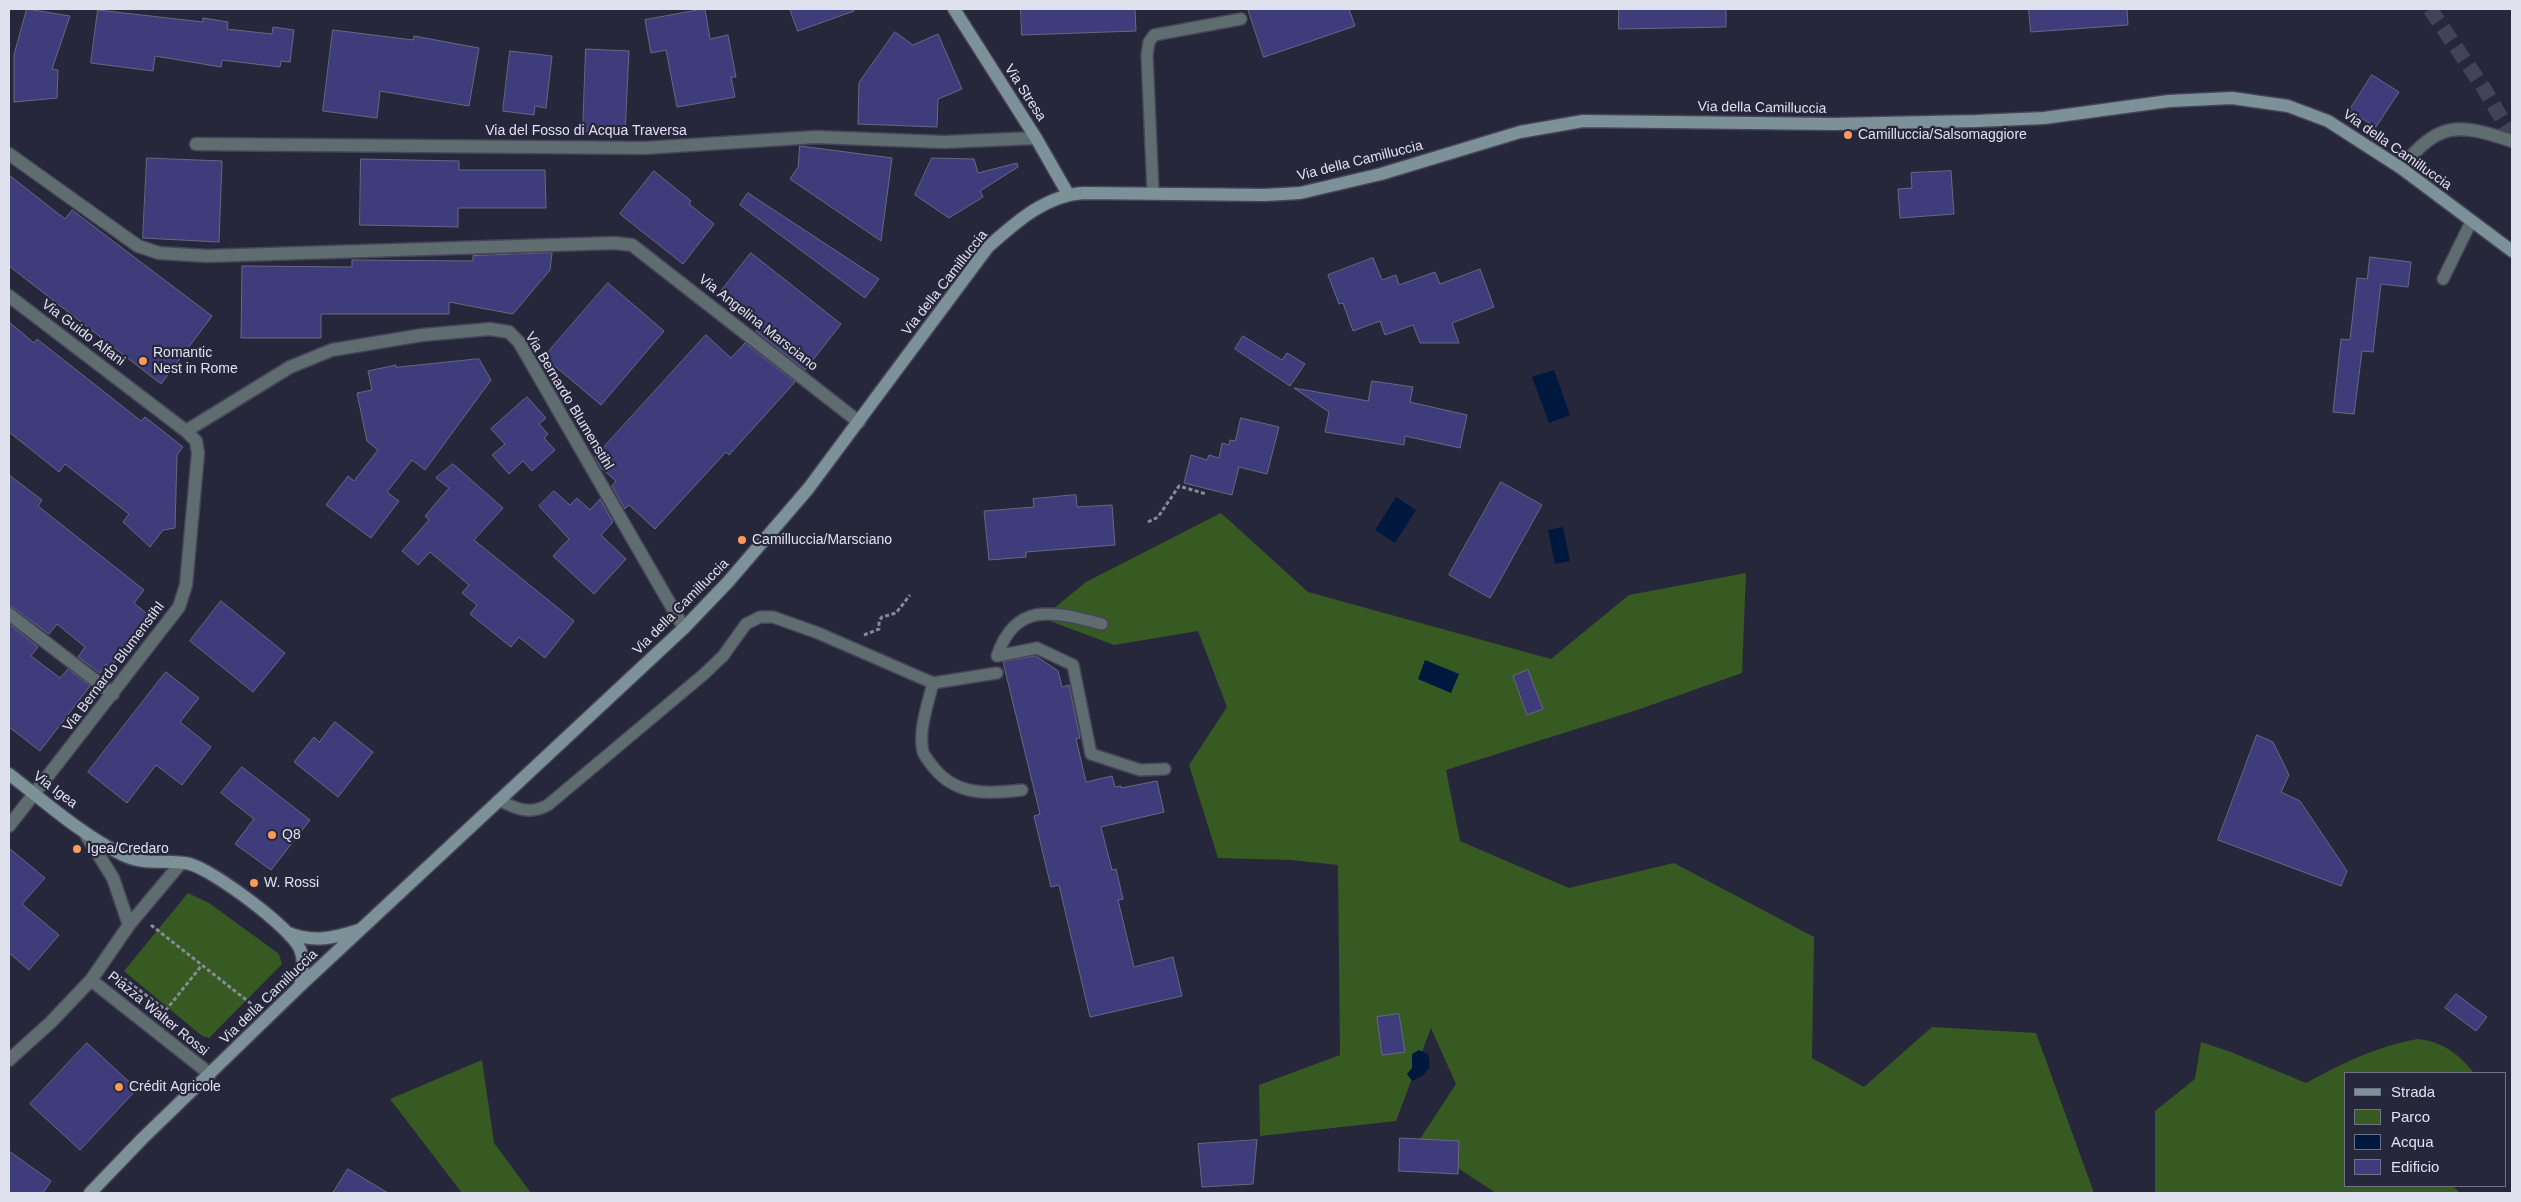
<!DOCTYPE html>
<meta charset="utf-8">
<style>
body{margin:0}
#map{position:relative;width:2521px;height:1202px;overflow:hidden;background:#27273c;font-family:Arial,sans-serif}
canvas{display:block}
.frame{position:absolute;inset:0;border:10px solid #e0e1ee;pointer-events:none}
.legend{position:absolute;left:2344px;top:1072px;width:162px;height:115px;box-sizing:border-box;background:#27273c;border:1px solid #717183;margin:0;padding:6px 9px;list-style:none;font-size:15px;color:#e0e1ee}
.legend li{display:flex;align-items:center;gap:10px;height:25px}
.legend b{width:25px;border:1px solid #717183}
</style>
<div id="map">
<canvas width="2521" height="1202"></canvas>
<div class="frame"></div>
<ul class="legend">
<li><b style="height:6px;background:#7d9198"></b>Strada</li>
<li><b style="height:14px;background:#365a22"></b>Parco</li>
<li><b style="height:14px;background:#00173e"></b>Acqua</li>
<li><b style="height:14px;background:#3e3c7a"></b>Edificio</li>
</ul>
</div>
<script>
const c = document.querySelector('canvas').getContext('2d');
c.lineJoin = 'round';
function paint(path, color) {
  c.fillStyle = color;
  c.fill(path, 'evenodd');
}
function strokePath(path, color, width, dash) {
  c.strokeStyle = color;
  c.lineWidth = width;
  c.lineCap = dash ? 'butt' : 'round';
  c.setLineDash(dash || []);
  c.stroke(path);
}
function write(font, color, halo, rows, align = 'center') {
  c.font = font + ' Arial,sans-serif';
  c.lineWidth = 4.5;
  c.setLineDash([]);
  c.textBaseline = 'middle';
  c.strokeStyle = halo;
  c.fillStyle = color;
  for (const [text, x, y, turn = 0] of rows) {
    c.save();
    c.translate(x, y);
    c.rotate((+turn || 0) * Math.PI / 180);
    c.textAlign = isNaN(turn) ? turn : align;
    if (halo) c.strokeText(text, 0, 0);
    c.fillText(text, 0, 0);
    c.restore();
  }
}
paint(new Path2D(`
 M1221 513 1308 592 1551 659 1629 595 1746 573 1742 673 1637 710 1446 770 1460 841 1569 888 1674 863 1814 937 1812 1058 1864 1087 1932 1027 2036 1033 2094 1193H1496L1418 1142 1456 1084 1431 1028 1396 1121 1260 1136 1259 1085 1340 1055 1338 865 1291 860 1218 858 1189 765 1227 707 1198 631 1114 645 1042 618 1086 582Z
 M188 893 209 903 279 954 282 964 209 1038 202 1036 124 971Z
 M2417 1039C2442 1041 2459 1054 2474 1073H2345V1186H2453L2460 1193H2155V1111L2195 1079 2201 1042 2231 1052 2306 1083C2345 1062 2373 1048 2417 1039Z
 M482 1060 494 1143 531 1193H462L390 1099Z`), '#365a22');
paint(new Path2D(`
 M1554 370 1570 415 1549 423 1532 377Z
 M1396 497 1416 510 1395 543 1375 530Z
 M1563 527 1570 561 1555 564 1548 530Z
 M1425 660 1459 674 1451 693 1418 679Z
 M1419 1050 1428 1054 1430 1066 1424 1075 1412 1081 1407 1074 1412 1068V1054Z`), '#00173e');
const building = new Path2D(`
 M27 9 70 16 52 69 58 70 57 98 14 102V55Z
 M705 9 710 39 728 35 736 77H731L735 97 677 107 666 50 651 53 645 20Z
 M790 9H853L854 11 798 31Z
 M1021 9H1135L1136 31 1022 35Z
 M1248 9H1349L1355 26 1264 57Z
 M1619 9H1726V27L1619 29Z
 M2029 9H2127L2128 25 2031 32Z
 M98 10 203 22V18L228 22 227 29 272 34 273 27 294 30 290 62 281 61 280 67 222 60 221 67 155 56 153 71 91 63Z
 M333 30 413 40 414 36 479 48 469 106 380 91 377 118 323 111Z
 M895 32 913 45 938 34 962 89 938 99 937 127 858 124 859 83Z
 M586 49 629 51 625 133 583 131Z
 M510 51 552 56 546 108 535 106 534 115 503 111Z
 M2372 75 2399 92 2376 127 2349 111Z
 M800 146 892 158 881 241 790 179 798 167Z
 M147 158 222 161 219 242 143 238Z
 M932 158 974 159 978 173 1017 163 1018 167 980 191 983 197 949 218 915 195Z
 M361 159 459 161V170H545L546 208H458V227L360 225Z
 M654 171 691 201 689 204 714 224 683 264 620 214Z
 M1951 171 1954 214 1900 218 1898 189 1912 188 1911 173Z
 M9 175 65 219 72 210 212 316 161 384 9 266Z
 M748 193 879 279 865 298 740 205Z
 M552 253 550 270 513 314 449 302V314H321V338H241L242 266 352 267V260L473 261V256Z
 M751 253 841 324 805 370 756 331 759 328 718 295Z
 M2370 257 2411 262 2408 287 2381 284 2373 352 2362 351 2354 414 2333 412 2341 339 2350 340 2357 278 2367 279Z
 M1373 258 1382 280 1396 275 1399 285 1435 272 1440 284 1480 269 1494 307 1452 323 1459 343H1420L1413 325 1385 335 1380 321 1353 331 1343 303 1339 304 1328 275Z
 M608 283 664 331 601 405 544 357Z
 M9 322 34 343 37 339 141 421 145 417 183 447 177 455 175 528 163 530 150 547 123 522 129 514 65 464 59 472 9 432Z
 M706 335 731 358 745 343 795 382 729 455 726 452 655 529 629 505 625 509 612 486 616 481 601 468 595 457Z
 M1243 336 1282 360 1287 353 1305 364 1290 386 1235 349Z
 M479 359 491 380 425 470 412 460 387 492 399 501 371 538 326 505 348 476 354 481 378 450 367 441 357 393 372 390 368 371 396 365V367Z
 M1372 381 1413 387 1410 402 1467 415 1460 448 1405 436 1404 445 1325 432 1329 412 1294 388 1368 401Z
 M527 397 546 418 539 424 548 434 544 438 555 450 532 471 523 461 509 474 492 455 505 444 491 429Z
 M1241 418 1279 427 1267 474 1239 467 1232 495 1184 483 1191 455 1207 460 1209 455 1219 458 1222 443 1229 445 1230 440 1235 441Z
 M453 464 503 508 474 540 574 621 545 658 519 637 511 647 470 614 477 605 462 593 469 585 430 552 418 565 402 551 429 520 425 516 449 488 436 478Z
 M9 475 42 500 38 506 144 590 134 603 151 617 110 668 106 664 100 673 78 657 85 647 57 624 49 634 14 608 9 606Z
 M1501 482 1542 505 1490 598 1449 575Z
 M554 491 570 505 577 498 590 510 600 499 613 522 601 535 626 559 594 594 553 556 569 539 539 506Z
 M1076 495 1077 507 1112 505 1115 545 1026 552V557L989 560 984 511 1034 507 1033 499Z
 M221 601 285 653 253 692 190 641Z
 M9 624 38 647 31 656 60 678 68 669 90 686 40 751 9 727Z
 M1036 656 1058 671 1062 687 1069 685 1080 738 1076 739 1086 782 1112 776 1115 787 1121 786V788L1157 781 1164 812 1101 827 1112 870 1116 869 1123 899 1118 900 1134 967 1173 957 1182 996 1090 1017 1059 885 1051 887 1034 816 1040 814 1003 662Z
 M1528 670 1543 709 1527 715 1513 676Z
 M166 672 199 698 180 722 211 747 182 785 156 765 127 803 88 772Z
 M335 722 373 752 338 797 294 762 314 737 319 742Z
 M2257 735 2273 742 2289 775 2281 792 2300 801 2347 871 2341 886 2218 840Z
 M242 767 310 820 271 870 235 844 254 819 221 793Z
 M9 848 45 878 22 904 59 935 29 970 9 953Z
 M2456 994 2487 1017 2476 1031 2445 1008Z
 M1399 1014 1405 1052 1382 1055 1377 1017Z
 M87 1043 137 1089 80 1150 30 1104Z
 M1400 1138 1459 1141 1458 1174 1399 1171Z
 M1257 1140 1253 1184 1202 1187 1198 1144Z
 M9 1151 51 1181 43 1193H9Z
 M348 1169 388 1193H333Z`);
paint(building, '#3e3c7a');
strokePath(building, '#676880', 1);
strokePath(new Path2D(`
 M2430 9 2483 87 2512 136`), '#434357', 15, [15, 8]);
const lane = new Path2D(`
 M1153 192 1147 55 1149 42 1154 35 1241 19
 M2443 279 2471 222
 M997 656 1037 648 1073 665 1091 754 1140 770 1165 769
 M997 656C1016 600 1055 612 1102 624
 M933 683C928 704 918 730 923 752 925 757 930 763 934 768 957 796 988 794 1022 790
 M499 800C516 809 530 815 548 805L703 675 723 656 746 624 760 617H773L818 633 933 683 997 673`);
const street = new Path2D(`
 M196 144 644 148 816 137 944 142 1036 138
 M9 154 138 246 159 253 207 256 614 243 632 245 859 422
 M2401 168C2439 121 2458 123 2512 141
 M9 296 186 431
 M9 614 113 694
 M9 826 179 607 186 585 198 453 196 441 186 431 290 367 332 350 422 335 490 329 509 332 519 342 684 628
 M85 833 113 878 129 925
 M181 863 129 925 91 980 210 1074
 M9 1060 51 1022 91 980`);
const secondary = new Path2D(`
 M954 9 1036 138 1068 194
 M9 774C45 802 82 835 123 855 144 866 168 859 190 864 214 871 289 926 300 949 305 961 302 973 300 986
 M289 933C314 943 334 938 359 930
 M90 1193 142 1139 300 986 684 628 728 582 808 489 988 247C1016 222 1046 195 1084 193L1265 195 1300 193 1381 174 1520 132 1583 121 1835 124 1977 121 2044 118 2169 101 2232 98 2288 106 2328 121 2401 168 2512 251`);
strokePath(lane, '#454558', 14);
strokePath(street, '#454558', 15);
strokePath(secondary, '#454558', 15);
strokePath(new Path2D(`
 M1148 522 1158 517 1179 486 1206 494
 M864 635 879 629V621L882 617 896 613 910 595
 M151 925 254 1006
 M120 983 123 978 166 1010 202 965`), '#88899a', 3, [4, 2.5]);
strokePath(lane, '#5f6c70', 11);
strokePath(street, '#5f6c70', 12);
strokePath(secondary, '#7d9198', 12);
for (const [x, y, r, color] of [
 [1848,135,5,"#ff9b5a"],
 [143,361,5,"#ff9b5a"],
 [742,540,5,"#ff9b5a"],
 [272,835,5,"#ff9b5a"],
 [77,849,5,"#ff9b5a"],
 [254,883,5,"#ff9b5a"],
 [119,1087,5,"#ff9b5a"]
]) {
  const dot = new Path2D();
  dot.arc(x, y, r, 0, 2 * Math.PI);
  c.fillStyle = color;
  c.fill(dot);
  strokePath(dot, '#27273c', 2);
}
write('14px', '#e0e1ee', '#27273c', [
 ["Via Stresa",1025,93,57],
 ["Via della Camilluccia",1762,108,1],
 ["Via del Fosso di Acqua Traversa",586,131],
 ["Via della Camilluccia",2397,150,35],
 ["Via della Camilluccia",1360,161,-14],
 ["Via della Camilluccia",945,283,-52],
 ["Via Angelina Marsciano",758,323,38],
 ["Via Guido Alfani",83,333,37],
 ["Via Bernardo Blumenstihl",569,401,59],
 ["Via della Camilluccia",681,607,-45],
 ["Via Bernardo Blumenstihl",114,667,-53],
 ["Via Igea",55,790,37],
 ["Via della Camilluccia",269,997,-44],
 ["Piazza Walter Rossi",158,1014,39]
]);
write('14px', '#e0e1ee', '#27273c', [
 ["Camilluccia/Salsomaggiore",1858,135],
 ["Romantic",153,353],
 ["Nest in Rome",153,369],
 ["Camilluccia/Marsciano",752,540],
 ["Q8",282,835],
 ["Igea/Credaro",87,849],
 ["W. Rossi",264,883],
 ["Crédit Agricole",129,1087]
], 'left');
</script>
